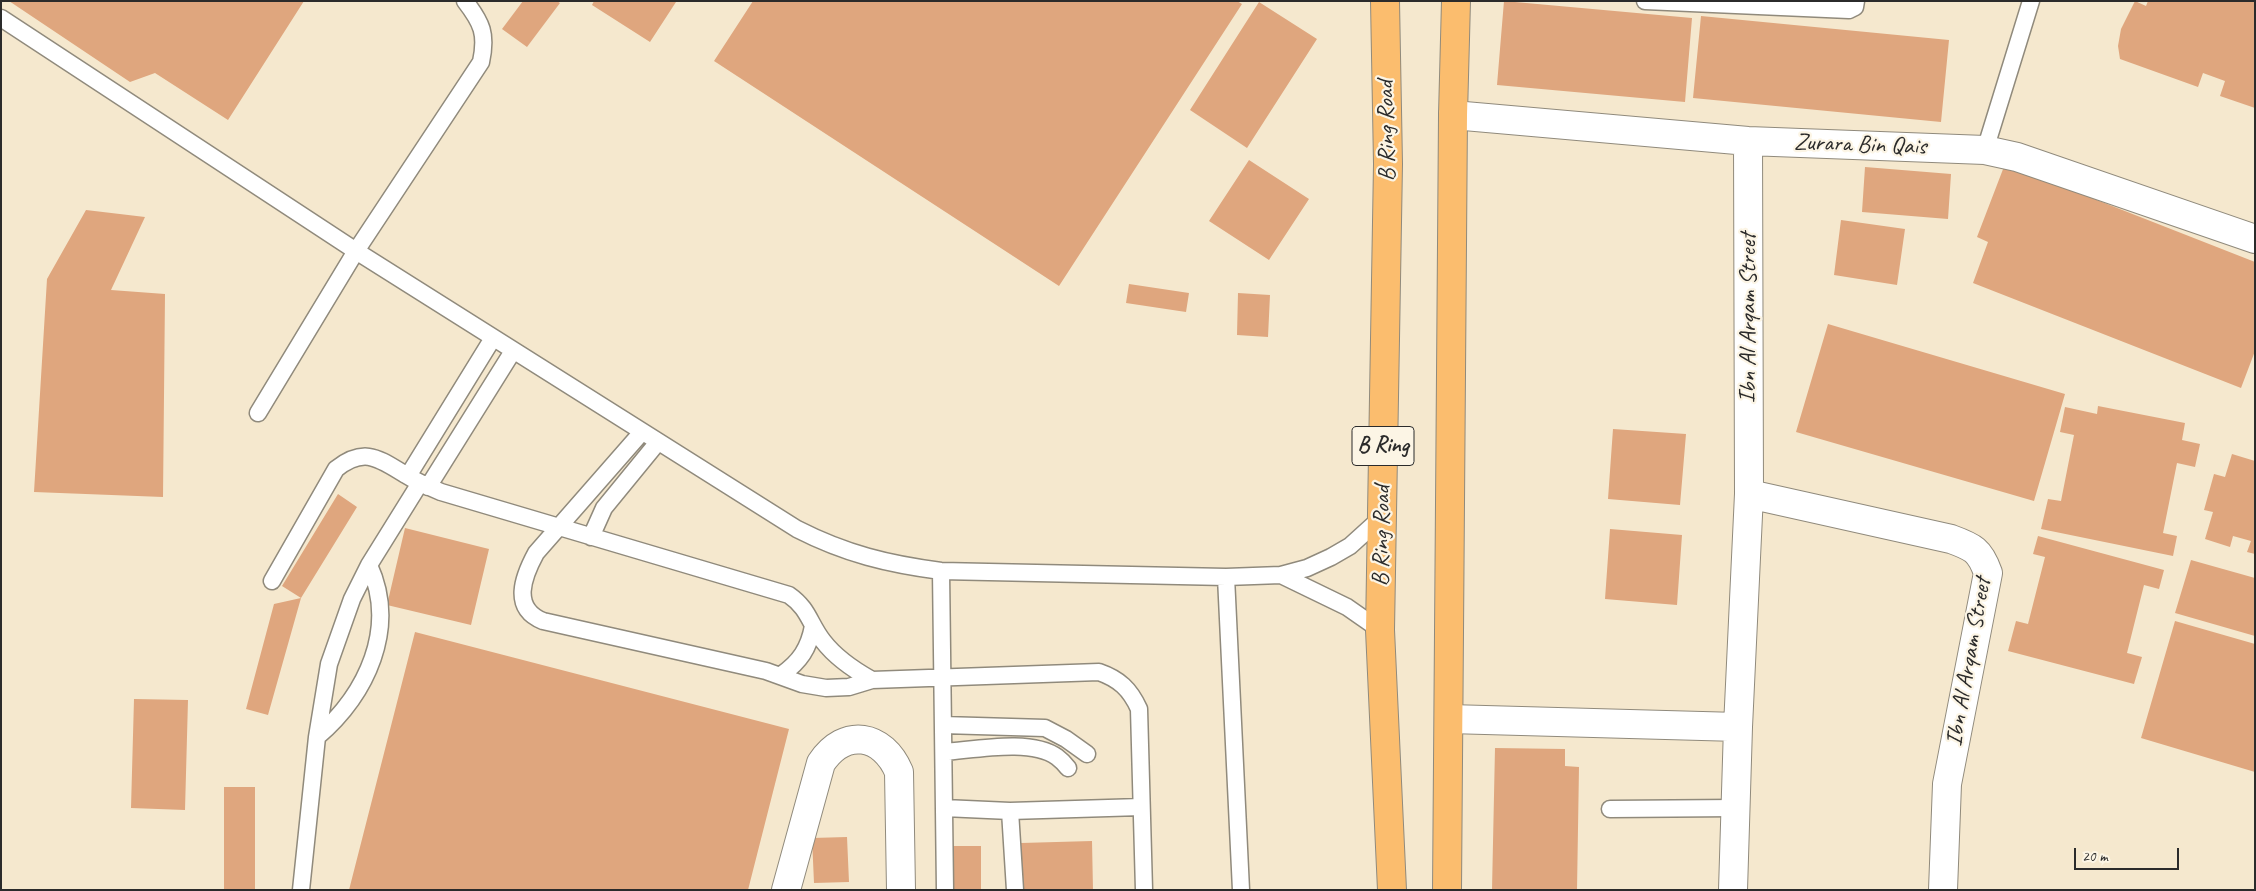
<!DOCTYPE html>
<style>
body{margin:0}
#map{position:relative;width:2256px;height:891px;overflow:hidden;background:#f5e8ce;font-family:Caveat,sans-serif}
canvas{display:block}
.frame{position:absolute;inset:0;border:2px solid #2b2b2b;pointer-events:none}
.scale{position:absolute;left:2074px;top:848px;width:105px;height:22px;box-sizing:border-box;border:2px solid #2b2b2b;border-top:0;padding-left:6px;font-size:15px;line-height:18px;white-space:nowrap;color:#2b2b2b;-webkit-text-stroke:4px #fcf5e5;paint-order:stroke}
</style>
<div id="map">
<canvas width="2256" height="891"></canvas>
<div class="frame"></div>
<div class="scale">20 m</div>
</div>
<script>
const c = document.querySelector('canvas').getContext('2d');
c.lineJoin = 'round';
function paint(path, color) {
  c.fillStyle = color;
  c.fill(path, 'evenodd');
}
function strokePath(path, color, width, dash) {
  c.strokeStyle = color;
  c.lineWidth = width;
  c.lineCap = dash ? 'butt' : 'round';
  c.setLineDash(dash || []);
  c.stroke(path);
}
function write(font, color, halo, rows, align = 'center') {
  c.font = font + ' Caveat,sans-serif';
  c.lineWidth = 4.5;
  c.setLineDash([]);
  c.textBaseline = 'middle';
  c.strokeStyle = halo;
  c.fillStyle = color;
  for (const [text, x, y, turn = 0] of rows) {
    c.save();
    c.translate(x, y);
    c.rotate((+turn || 0) * Math.PI / 180);
    c.textAlign = isNaN(turn) ? turn : align;
    if (halo) c.strokeText(text, 0, 0);
    c.fillText(text, 0, 0);
    c.restore();
  }
}
paint(new Path2D(`
 M9 1H304L228 120 155 73 130 82Z
 M523 1H557L560 3 527 47 502 29Z
 M594 1H675L676 2 650 42 592 5Z
 M753 1H1237L1242 4 1059 286 714 61Z
 M1504 1 1692 18 1685 102 1497 85Z
 M2135 1 2146 6 2148 1H2255V108L2220 96 2225 81 2203 73 2198 87 2120 59 2118 46 2121 29Z
 M1259 2 1317 39 1247 148 1190 110Z
 M1701 16 1949 40 1941 122 1693 98Z
 M1249 160 1309 199 1269 260 1209 221Z
 M2005 164 2255 262V351L2241 388 1973 283 1988 242 1977 237Z
 M1865 167 1951 174 1948 219 1862 212Z
 M86 210 145 217 111 290 165 294 163 497 34 492 47 279Z
 M1841 220 1905 229 1897 285 1834 275Z
 M1129 284 1189 293 1186 312 1126 303Z
 M1238 293 1270 295 1268 337 1237 335Z
 M1828 324 2065 394 2034 501 1796 432Z
 M2098 406 2185 423 2182 440 2200 444 2195 467 2177 463 2163 533 2177 536 2173 556 2041 529 2048 499 2061 501 2074 435 2060 432 2065 407 2097 414Z
 M1613 429 1686 434 1680 505 1608 499Z
 M2232 454 2255 461V554L2247 552 2251 541 2233 536 2230 547 2205 539 2213 512 2204 510 2214 474 2225 477Z
 M338 494 357 507 301 598 282 586Z
 M405 528 489 549 471 625 387 605Z
 M1610 529 1682 535 1677 605 1605 599Z
 M2038 536 2164 570 2159 589 2144 585 2127 653 2142 657 2134 684 2008 651 2016 621 2028 624 2045 557 2033 554Z
 M2191 560 2255 578V636L2175 613Z
 M301 598 268 715 246 709 274 604Z
 M2175 621 2255 644V772L2141 738Z
 M415 632 789 729 748 890H349Z
 M134 699 188 700 185 810 131 808Z
 M1495 748 1565 749V766L1579 767 1577 890H1492Z
 M224 787H255V890H224Z
 M847 837 849 882 814 883 812 838Z
 M1092 841 1093 890H1022L1021 843Z
 M950 846H981V890H949Z`), '#dfa67e');
const service = new Path2D(`
 M1645 1 1849 10 1855 7 1856 1
 M1 18 356 251 797 529C846 554 888 564 941 571L1226 577 1281 575 1307 568 1331 557 1350 546 1382 517
 M1985 150 2031 1
 M258 413 356 251 481 62C487 34 482 23 465 1
 M642 432 536 553C523 577 511 608 543 621L766 671 802 684 826 688 849 687 872 680 1099 672C1119 679 1130 689 1139 709L1144 890
 M408 476 493 338
 M428 487 513 351
 M591 537 604 508 658 442
 M941 571 945 890
 M1281 575 1347 607 1380 630
 M1226 577 1241 890
 M272 581 336 469C365 446 379 459 406 475 417 482 429 487 441 492L789 595C809 609 809 623 823 641 836 658 854 670 872 680
 M781 675C800 662 809 648 813 626
 M943 725 1045 728 1066 739 1087 754
 M317 737C367 694 398 628 369 565
 M944 752C974 750 1031 738 1057 757 1061 760 1065 764 1068 768
 M944 808 1010 811 1141 807
 M1610 809 1736 808
 M1010 811 1015 890
 M301 890 317 737 329 664 352 599 369 565 420 483`);
const minor = new Path2D(`
 M1453 115 1748 141 1985 150 2017 157 2255 239
 M1749 494 1951 539C1973 547 1980 550 1988 573L1947 784 1943 890
 M1449 719 1738 727
 M786 890 821 763C845 727 883 734 899 772L901 890
 M1733 890 1738 727 1749 494 1748 141`);
const primary = new Path2D(`
 M1385 1 1388 164 1380 630 1392 890
 M1447 890 1453 115 1456 1`);
strokePath(service, '#908a7c', 19);
strokePath(minor, '#908a7c', 30);
strokePath(primary, '#908a7c', 30);
strokePath(service, '#fff', 16);
strokePath(minor, '#fff', 28);
strokePath(primary, '#fbbd6e', 28);
for (const [x, y, w] of [
 [1383,446,62]
]) {
  const box = new Path2D();
  box.roundRect(x - w / 2, y - 19.5, w, 39, 4);
  c.fillStyle = '#fcf5e5';
  c.fill(box);
  strokePath(box, '#2b2b2b', 1);
}
write('bold 22px', '#2b2b2b', null, [
 ["B Ring",1383,446]
]);
write('24px', '#2b2b2b', '#fcf5e5', [
 ["B Ring Road",1387,131,-91],
 ["Zurara Bin Qais",1860,145,2],
 ["Ibn Al Arqam Street",1749,318,-90],
 ["B Ring Road",1382,536,-89],
 ["Ibn Al Arqam Street",1969,662,-80]
]);
</script>
